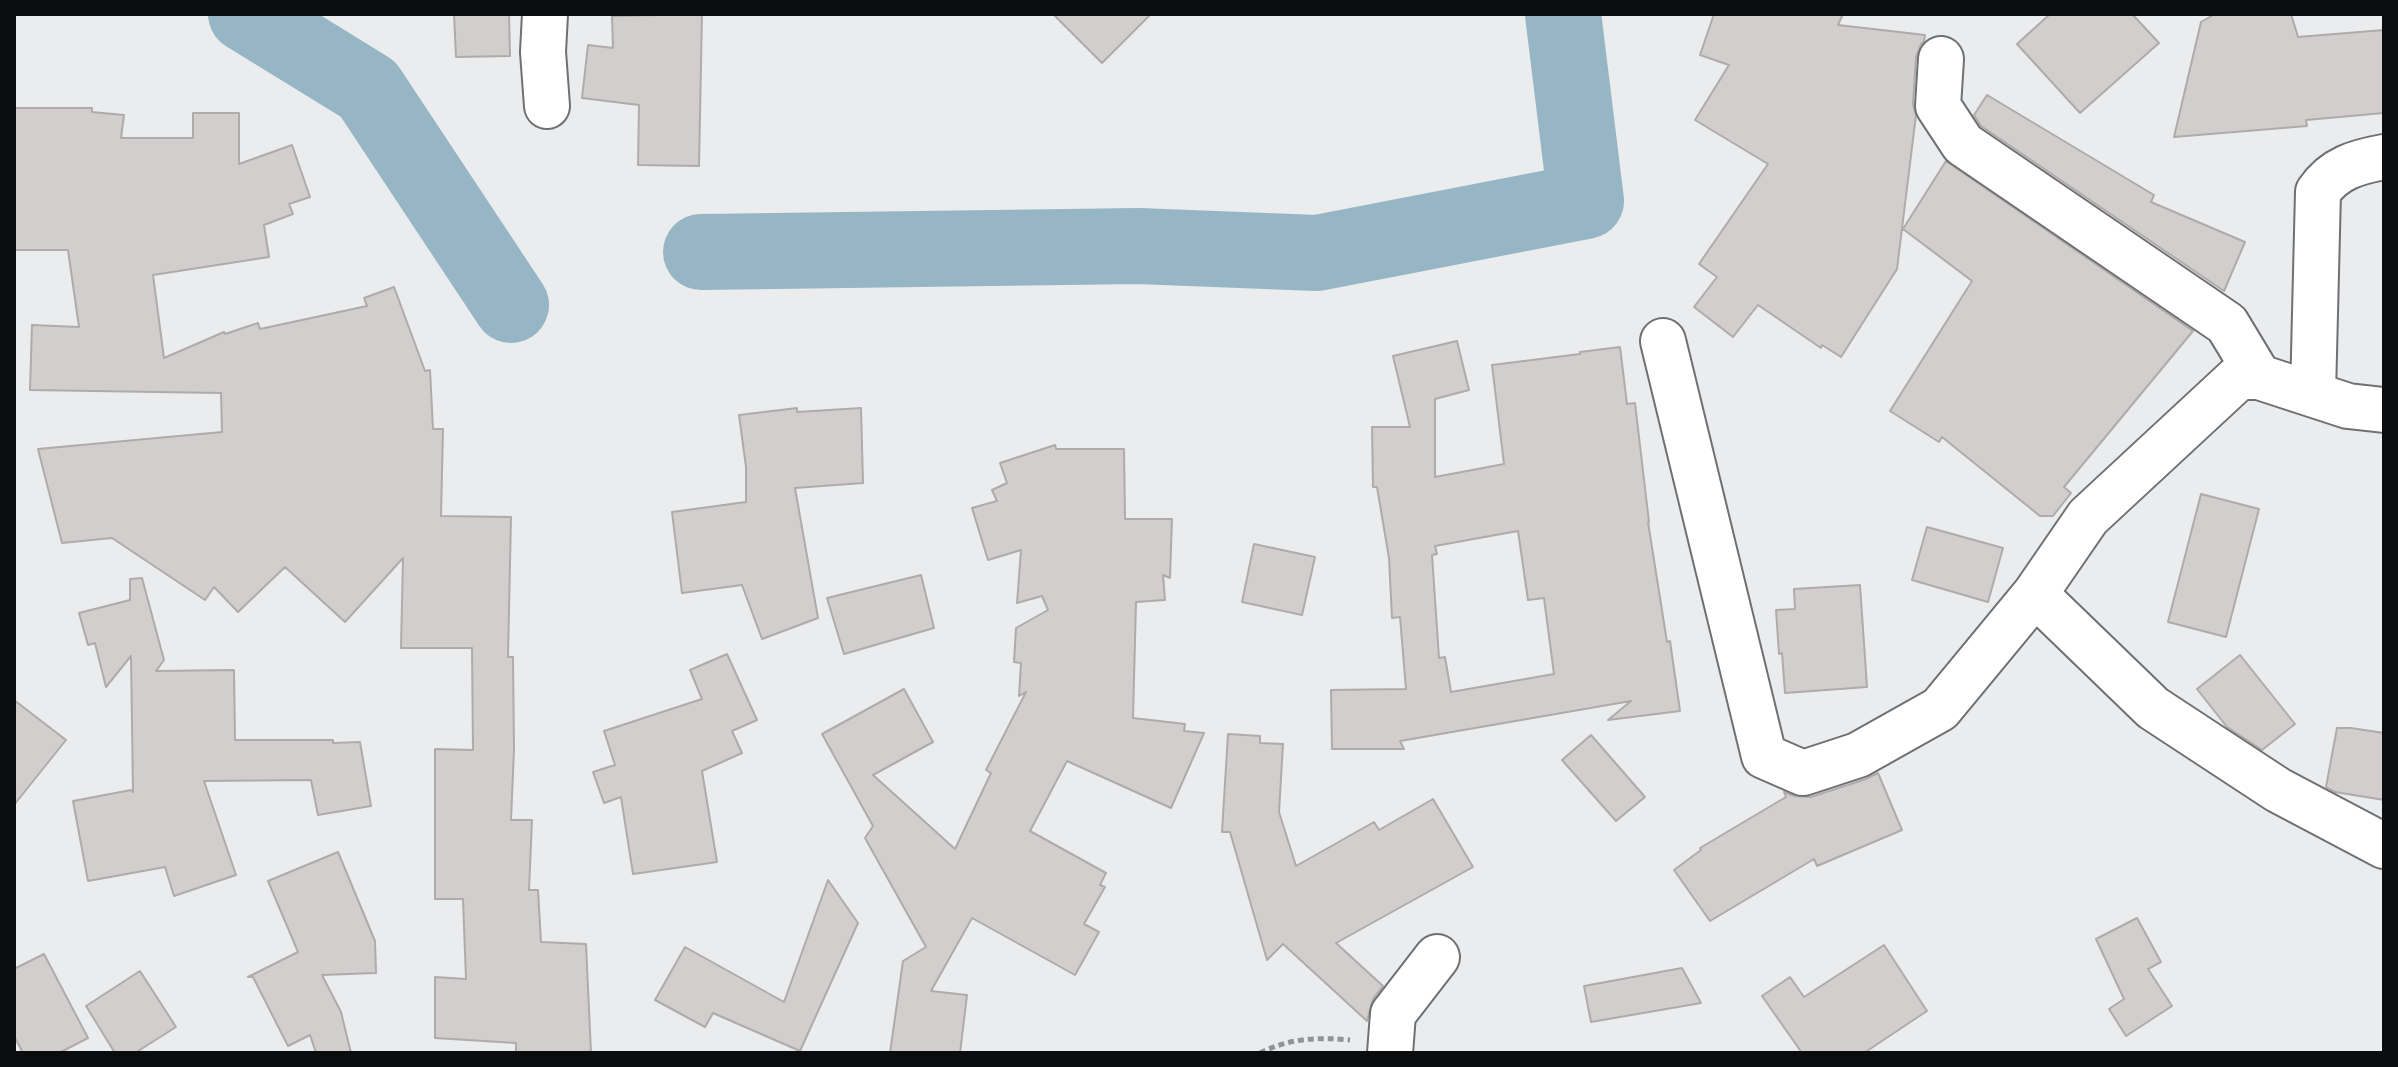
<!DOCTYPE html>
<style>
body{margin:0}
#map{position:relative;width:2398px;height:1067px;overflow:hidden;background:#ebecee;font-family:Raleway,sans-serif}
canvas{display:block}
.frame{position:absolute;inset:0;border:16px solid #0b0c0d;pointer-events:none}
</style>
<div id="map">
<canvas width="2398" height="1067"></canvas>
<div class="frame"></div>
</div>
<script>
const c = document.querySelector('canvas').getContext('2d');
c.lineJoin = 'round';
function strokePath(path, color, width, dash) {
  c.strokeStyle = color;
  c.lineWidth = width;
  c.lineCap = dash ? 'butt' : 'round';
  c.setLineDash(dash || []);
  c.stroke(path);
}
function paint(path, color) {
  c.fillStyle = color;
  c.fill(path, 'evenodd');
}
strokePath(new Path2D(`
 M246 14 368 89 511 305
 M701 252 1138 246 1317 253 1586 201 1563 14`), '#97b6c5', 76);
const building = new Path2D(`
 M454 14H509L510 56 456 57Z
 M702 14 699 166 638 165 639 105 582 98 588 45 613 48 612 16Z
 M1053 14H1151L1102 63Z
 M1714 14H1843L1838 25 1925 35 1924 41 1920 46 1916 57 1913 104 1916 115 1897 269 1841 357 1822 345 1821 348 1758 305 1733 337 1694 307 1717 277 1699 264 1768 164 1695 120 1729 65 1700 55Z
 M2050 14H2132L2159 43 2080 113 2017 44Z
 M2215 14H2291L2298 37 2384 30V113L2306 120 2307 126 2174 137 2201 22Z
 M1987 95 2154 195 2151 202 2245 242 2224 291 1981 126 1974 115Z
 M14 108H92V112L124 115 121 138H193V113H239V164L292 145 310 197 289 204 293 214 264 225 269 257 153 275 164 358 224 332 225 334 258 323 260 329 367 306 364 298 394 287 425 371 430 370 433 429H443L441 516 511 517 508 657H513L514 749 511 820H532L529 890H538L541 942 586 944 591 1053H516V1043L435 1038V977L466 979 463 899H435V749L473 750 472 648H401L403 558 345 622 285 567 238 612 214 587 205 600 112 538 62 543 38 449 222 432 221 393 30 390 32 325 79 327 68 250H14Z
 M1946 161 2193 331 2064 487 2071 493 2053 516H2040L1942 437 1939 442 1890 411 1972 281 1903 229Z
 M1457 341 1469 390 1435 399V477L1504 464 1492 365 1580 354V352L1620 347 1627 404 1635 403 1649 522H1648L1667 642 1670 641 1680 711 1608 720 1631 701 1400 741 1404 749H1332L1331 690 1406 689 1400 617 1392 618 1389 558 1377 487H1373L1372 427H1410L1393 356ZM1518 531 1528 600 1544 598 1554 674 1451 692 1445 657 1439 658 1432 555 1437 554 1435 546Z
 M797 408V412L861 408 863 483 795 488 818 618 762 639 742 585 682 593 672 512 746 502V467L739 415Z
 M1055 445 1056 449H1124L1125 519H1172L1170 578 1163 575 1165 600 1136 602 1133 718 1185 724 1184 731 1204 733 1171 808 1067 761 1030 831 1106 873 1100 885 1105 887 1084 924 1099 932 1075 975 972 918 931 991 967 995 960 1053H890L903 961 926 947 865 838 873 826 822 734 904 689 933 742 873 775 955 849 991 773 986 770 1026 692 1019 696 1021 663 1014 662 1016 628 1048 610 1042 596 1017 603 1021 550 988 560 972 508 997 501 992 490 1007 483 1000 463Z
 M2201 494 2259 509 2226 637 2168 622Z
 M1927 527 2003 548 1988 602 1912 580Z
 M1254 544 1315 557 1302 615 1242 602Z
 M921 575 934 628 844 654 827 598Z
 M142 578 164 660 156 671 234 670 235 740H333V743L360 742 371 806 318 815 311 780 204 781 236 875 174 896 165 867 88 881 73 801 131 790 133 792 131 656 106 687 95 643 88 645 79 613 130 600V579Z
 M1860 585 1867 687 1785 693 1782 653 1779 654 1776 610 1795 609 1794 589Z
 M727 654 757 720 732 731 742 753 702 771 717 862 633 874 621 797 604 803 593 772 615 765 604 731 702 699 690 670Z
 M2240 655 2295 724 2262 750 2227 727 2197 689Z
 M14 700 66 740 14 805Z
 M2337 728H2351L2384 733V800L2335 792 2326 787Z
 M1228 734 1260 736V743L1283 744 1279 812 1296 866 1374 822 1379 830 1433 799 1473 867 1336 943 1383 986 1373 999 1367 1021 1283 944 1267 960 1230 832H1222Z
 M1591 735 1645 797 1616 821 1562 760Z
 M1878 773 1902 830 1817 866 1814 859 1710 921 1674 870 1701 850 1700 848 1786 797 1784 792 1794 796 1811 797 1866 779Z
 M338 852 375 941 376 973 322 975 341 1012 351 1053H316L310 1035 288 1046 253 977H248L298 952 268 881Z
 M828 880 858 923 800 1051 713 1013 705 1027 655 1000 685 947 784 1002Z
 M2137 918 2161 962 2148 969 2172 1006 2126 1036 2109 1009 2124 999 2096 939Z
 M1884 945 1927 1011 1864 1053H1802L1762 996 1790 977 1804 997Z
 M44 954 88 1038 59 1053H23L14 1036V969Z
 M1682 968 1701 1003 1591 1022 1584 986Z
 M140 971 176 1027 135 1053H115L86 1006Z`);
paint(building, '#d1cecd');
strokePath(building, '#aeabaa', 2);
const minor = new Path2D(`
 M545 14 543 52 547 106
 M1941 59 1938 106 1963 144 2227 324 2259 377
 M1663 341 1764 756 1803 773 1858 755 1940 709 2035 594
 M2313 394 2318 192C2334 168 2357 162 2384 157
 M2384 410 2348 406 2259 377H2239L2088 517 2035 594 2153 708 2278 790 2384 846
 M1390 1053 1393 1014 1437 957`);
strokePath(minor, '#6f7072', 48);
strokePath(new Path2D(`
 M1260 1053C1290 1038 1317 1037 1350 1040`), '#929395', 5, [6, 4]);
strokePath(minor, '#fff', 44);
</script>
